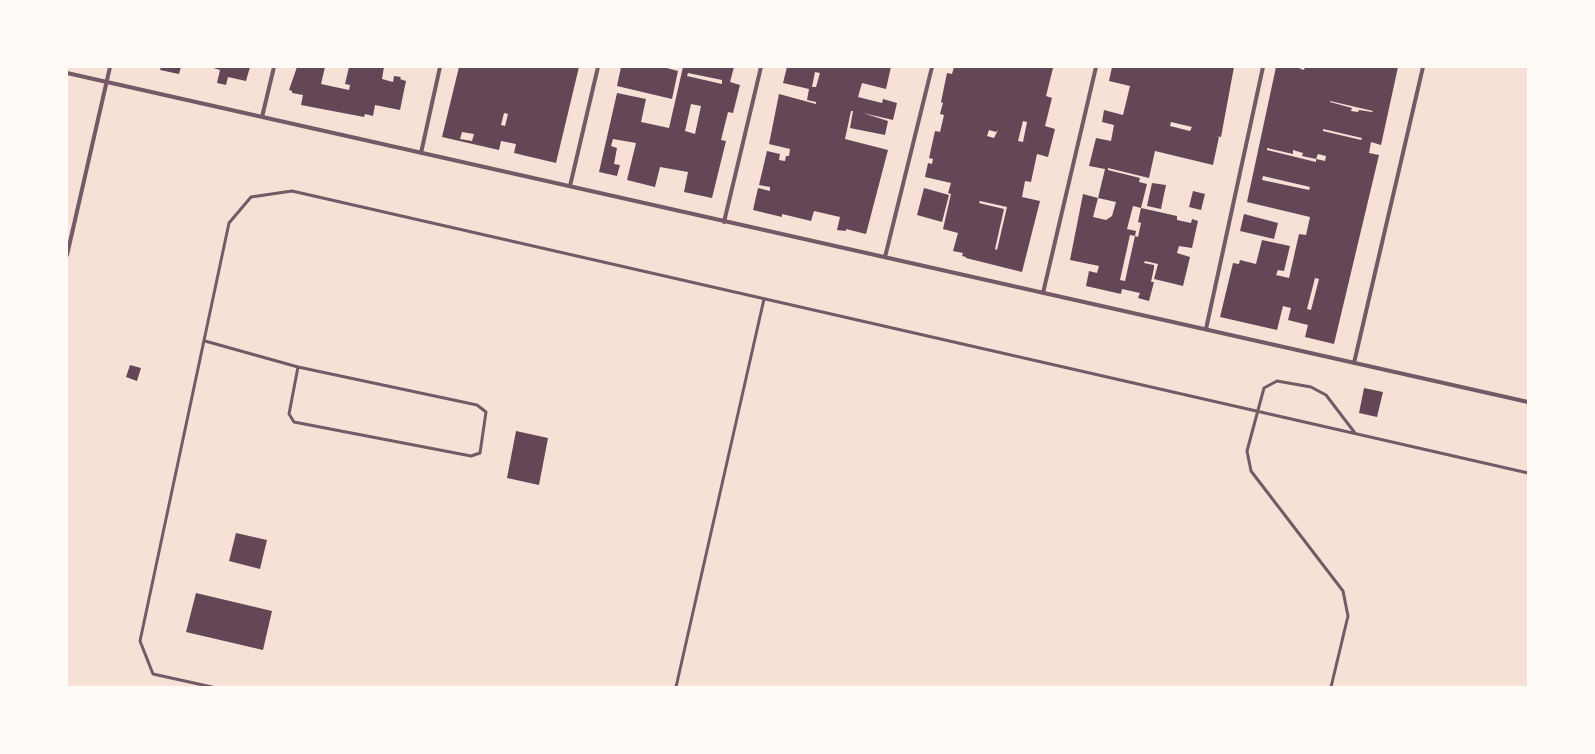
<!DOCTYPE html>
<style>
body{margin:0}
#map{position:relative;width:1595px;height:754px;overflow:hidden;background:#f7e1d7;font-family:Commissioner,sans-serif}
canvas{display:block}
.frame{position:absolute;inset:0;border:68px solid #fffaf5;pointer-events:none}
</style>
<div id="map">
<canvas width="1595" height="754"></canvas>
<div class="frame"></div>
</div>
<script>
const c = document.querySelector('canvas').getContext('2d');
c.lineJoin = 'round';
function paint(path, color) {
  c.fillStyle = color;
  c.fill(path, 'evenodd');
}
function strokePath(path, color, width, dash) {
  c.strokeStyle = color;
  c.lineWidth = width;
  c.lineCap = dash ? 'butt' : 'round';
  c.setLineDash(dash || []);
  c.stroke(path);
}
paint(new Path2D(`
 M161 67H181L179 74 160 70Z
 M210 67H250L246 81 228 77 226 85 217 83 220 70Z
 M297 67H325L321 84 349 90 350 85 345 84 349 67H384L382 79 393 82 394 76 401 77 400 79 406 81 400 110 375 105 373 116 365 114 364 117 301 105 303 95 292 93V91L289 90Z
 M459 67 487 68V67H579L556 163 514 153 516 144 501 141 499 150 442 137ZM504 113 508 114 505 126 501 125ZM462 132 474 134 472 141 460 139Z
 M621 67H663L678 71 672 99 617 86Z
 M683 67H734L730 82 740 85 733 113 728 112 721 140 726 141 712 198 684 192 688 172 660 167 655 187 627 180 636 143 613 139 611 146 617 148 614 164 620 165 617 176 599 172 617 93 646 99 641 122 669 128ZM688 73 722 80V84L687 76ZM691 104 701 106 695 134 685 131Z
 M787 67H891L886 89 862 83 858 97 882 103 883 99 897 103 893 120 863 113 888 121 885 135 850 128 853 111H851L845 139 888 150 866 234 846 229V231L837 230 840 217 814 211 811 221 782 214V217L753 210 758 188 770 191V187L759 185 767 151 780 154 779 160 785 161 786 156H789L790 149 769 144 779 94 816 104V102L807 100 809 89 783 83ZM815 72 820 73 816 87H812Z
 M954 67 1053 68 1046 96 1052 98 1045 126 1055 129 1048 157 1037 154 1031 182 1025 181 1022 197 1040 201 1022 272 966 258V257L962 256 963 253 953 251 958 233 943 229 951 194 948 193 951 183 925 177 928 163 932 164 933 159 929 158 935 131 940 132 944 115 940 114 943 103 941 102 947 73 952 74ZM1023 121 1027 122 1023 142 1018 141ZM989 130 996 132 998 130 994 138 987 136ZM980 201 1007 207 997 250 995 249 1004 209 979 203Z
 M1112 67H1234L1221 137 1216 136 1219 137 1213 165 1155 151 1149 178 1108 168V170L1140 178 1139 182 1147 184 1141 208 1133 206 1127 229 1136 231 1135 236 1130 235 1120 280 1125 281 1135 236 1138 237 1141 223 1138 222 1141 208 1177 216V220L1191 223 1192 219 1198 221 1192 248 1179 246 1177 253 1190 257 1183 286 1154 279 1158 264 1145 261 1144 263 1154 265V268L1151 282H1154L1149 301 1138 298 1140 293 1122 289 1121 294 1086 286 1089 271 1097 273 1099 266 1070 260 1083 194 1098 198 1093 217 1106 220 1112 216 1116 202 1098 198 1105 169 1089 166 1096 138 1111 141 1114 125 1102 122 1104 110 1123 115 1130 86 1109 81ZM1171 122 1192 127 1190 131 1170 126Z
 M1276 67H1296L1304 70 1305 67H1398L1381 145 1371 142 1369 153 1379 155 1334 344 1305 337 1308 325 1288 320 1291 308 1283 306 1277 330 1220 317 1233 263 1239 264 1240 260 1256 264 1262 240 1290 246 1284 271 1278 270 1276 275 1289 278 1299 234 1306 235 1310 217 1247 202ZM1330 101 1373 111 1372 112 1359 110 1358 112 1351 111 1352 108 1330 102ZM1323 129 1362 138 1361 140 1323 131ZM1267 148 1293 154V150L1303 153 1302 156 1316 159 1318 154 1326 156 1325 161 1316 159V162L1267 150ZM1263 176 1310 187 1309 190 1262 180ZM1315 278 1319 279 1311 310 1307 309Z
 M1152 183 1166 185 1161 209 1147 206Z
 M924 188 949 195 942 222 917 215Z
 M1193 191 1205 194 1201 210 1189 207Z
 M1244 214 1278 223 1274 239 1240 231Z
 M130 365 141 368 137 381 126 377Z
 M1364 388 1383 392 1377 417 1359 413Z
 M516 431 548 438 539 485 507 478Z
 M236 533 267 540 260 569 229 561Z
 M196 593 272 611 263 650 186 632Z`), '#644757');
strokePath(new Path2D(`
 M205 341 298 367 477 405 486 412 480 453 471 456 294 422 289 414 298 367
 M212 687 153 674 140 641 229 223 251 197 292 191 1528 473
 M676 687 764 299
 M1331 687 1348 616 1343 591 1251 471 1247 451 1264 388 1277 381 1311 387 1326 395 1355 433`), '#755966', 3);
strokePath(new Path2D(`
 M67 73 1528 402
 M262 117 274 67
 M421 153 440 67
 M570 186 598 67
 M724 222 761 67
 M67 255 110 67
 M885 257 932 67
 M1043 293 1096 67
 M1206 329 1263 67
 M1354 363 1423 67`), '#755966', 4);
</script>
